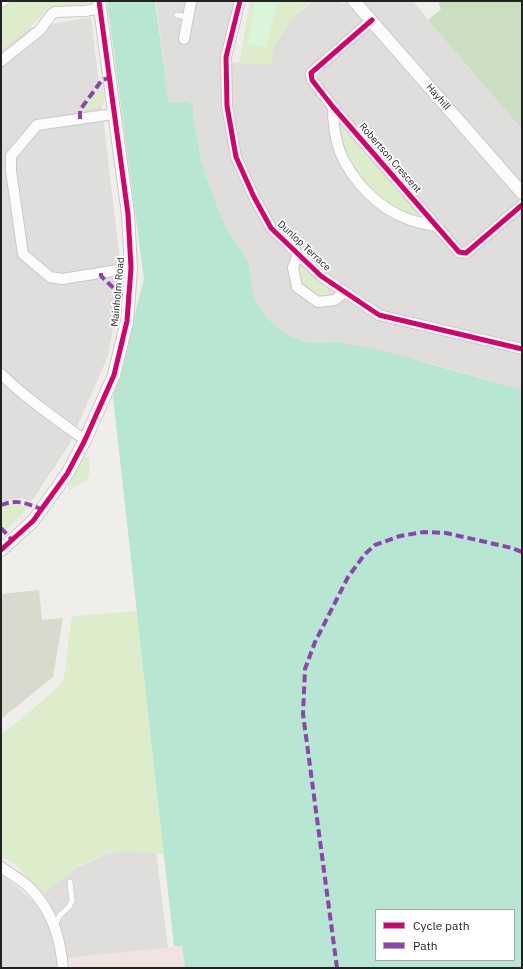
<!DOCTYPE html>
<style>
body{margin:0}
#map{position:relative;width:523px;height:969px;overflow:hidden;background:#f0eeeb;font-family:"IBM Plex Sans",sans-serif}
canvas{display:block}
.frame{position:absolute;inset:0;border:2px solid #222;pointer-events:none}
.legend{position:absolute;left:375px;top:909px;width:140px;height:52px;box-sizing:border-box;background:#fff;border:1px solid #a7a7a7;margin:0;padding:5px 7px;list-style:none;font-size:12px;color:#222}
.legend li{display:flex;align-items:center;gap:8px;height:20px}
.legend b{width:20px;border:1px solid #a7a7a7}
</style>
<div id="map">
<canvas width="523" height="969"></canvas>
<div class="frame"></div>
<ul class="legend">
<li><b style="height:5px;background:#d6006c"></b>Cycle path</li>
<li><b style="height:5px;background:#8e44ad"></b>Path</li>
</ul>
</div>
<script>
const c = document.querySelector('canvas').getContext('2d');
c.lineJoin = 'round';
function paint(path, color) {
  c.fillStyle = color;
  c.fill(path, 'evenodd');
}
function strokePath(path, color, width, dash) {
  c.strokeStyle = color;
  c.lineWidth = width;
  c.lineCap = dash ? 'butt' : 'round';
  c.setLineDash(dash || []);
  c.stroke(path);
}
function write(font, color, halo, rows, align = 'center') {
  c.font = font + ' "IBM Plex Sans",sans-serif';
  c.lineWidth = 3.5;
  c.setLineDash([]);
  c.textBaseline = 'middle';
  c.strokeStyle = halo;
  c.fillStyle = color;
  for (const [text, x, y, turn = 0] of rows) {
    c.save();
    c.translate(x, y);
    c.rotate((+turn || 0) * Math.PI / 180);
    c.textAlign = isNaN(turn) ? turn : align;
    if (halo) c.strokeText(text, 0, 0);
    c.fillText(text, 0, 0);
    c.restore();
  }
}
paint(new Path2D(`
 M156 1H234L223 62 271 64 273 48 290 20 313 1H340L342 4 345 1H413L428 20 522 127V390L432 364 337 342 319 343 303 342 285 333 268 319 256 302 253 293 248 260 226 228 209 185 201 160 193 117V104L186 102 169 104Z
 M91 17 122 277 108 356 69 445 31 502 22 498 1 502V50L30 28Z
 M115 851H156L168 948 57 959 58 968H1V873L32 900 78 867Z`), '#dfdedc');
paint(new Path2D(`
 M182 946 185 968H70L69 958Z`), '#f1e3e1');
paint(new Path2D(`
 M39 590 42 620 63 618 53 677 1 719V594Z`), '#d9d9cd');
paint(new Path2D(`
 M1 1H90L87 4 56 8 45 12 30 28 1 50Z
 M250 1H311L290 20 273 48 272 64H239Z
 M102 83C107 107 106 107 81 110Z
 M339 122 422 219C393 209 362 190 350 160 344 148 342 135 339 122Z
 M301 266 334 293C315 302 302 289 298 271Z
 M84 457H89C91 480 89 480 69 490V485Z
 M9 504 29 507 6 530 1 525V507Z
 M137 611 164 854 122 851 102 856 78 866 42 895 16 865 1 856V734L20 720 59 686 64 679 71 620 74 616Z`), '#ddeccb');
paint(new Path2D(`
 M438 1H522V129L428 20 441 9Z`), '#cbdec1');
paint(new Path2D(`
 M255 1H278L266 48 248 44Z`), '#daf5da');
paint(new Path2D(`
 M107 1H155L169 103 186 102 193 104V117L201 160 209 185 226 228 248 260 253 293 256 302 268 319 285 333 303 342 319 343 337 342 384 351 522 390V968H185L182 946H174L113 397 144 279ZM376 910H514V960H376Z`), '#b7e6d2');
const service = new Path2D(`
 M1 5 7 1
 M177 15 188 17
 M55 925 60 915 69 907 72 901 70 882`);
const minor = new Path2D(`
 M240 1 226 57 227 106 236 157 254 197 271 228 321 276 379 315 522 349
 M372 20 311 73 312 80 333 107 459 252 466 253 522 205
 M184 39 191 1
 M1 61 40 30 51 15 55 12 85 11 100 8
 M333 107C333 122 335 138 340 152 352 181 379 209 408 219 418 223 428 224 438 227
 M113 114 37 125 11 156V171L23 254 50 277 62 279 131 268
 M298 254 293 268 297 287 318 302 335 300 344 292
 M1 374C27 399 56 419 85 440
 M1 867C11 874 23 881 31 889 53 913 60 937 63 968`);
const tertiary = new Path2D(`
 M354 1 522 193
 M1 550 33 521 67 474 85 440 114 375 127 321 131 268 128 214 99 1`);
strokePath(service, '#c9c8c7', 6);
strokePath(minor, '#c9c8c7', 12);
strokePath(tertiary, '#c9c8c7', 14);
strokePath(service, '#fdfcfc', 5);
strokePath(minor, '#fdfcfc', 10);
strokePath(tertiary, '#fdfcfc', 12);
strokePath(new Path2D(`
 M80 119V110L102 80 109 78
 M101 273V276L121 295 129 296
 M1 505C17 499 26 503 41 509
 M1 528 12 540
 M337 968 303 714 305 669 315 642 348 577 365 554 375 545 400 536 424 532 446 533 512 548 522 552`), '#8e44ad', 4, [8, 4]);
strokePath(new Path2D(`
 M240 1 226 57 227 106 236 157 254 197 271 228 321 276 379 315 522 349
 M372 20 311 73 312 80 333 107 459 252 466 253 522 205
 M1 550 33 521 67 474 85 440 114 375 127 321 131 268 128 214 99 1`), '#d6006c', 5);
write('10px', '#222', '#fff', [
 ["Hayhill",438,97,49],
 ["Robertson Crescent",390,158,49],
 ["Dunlop Terrace",304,246,43],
 ["Mainholm Road",118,292,-85]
]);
</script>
